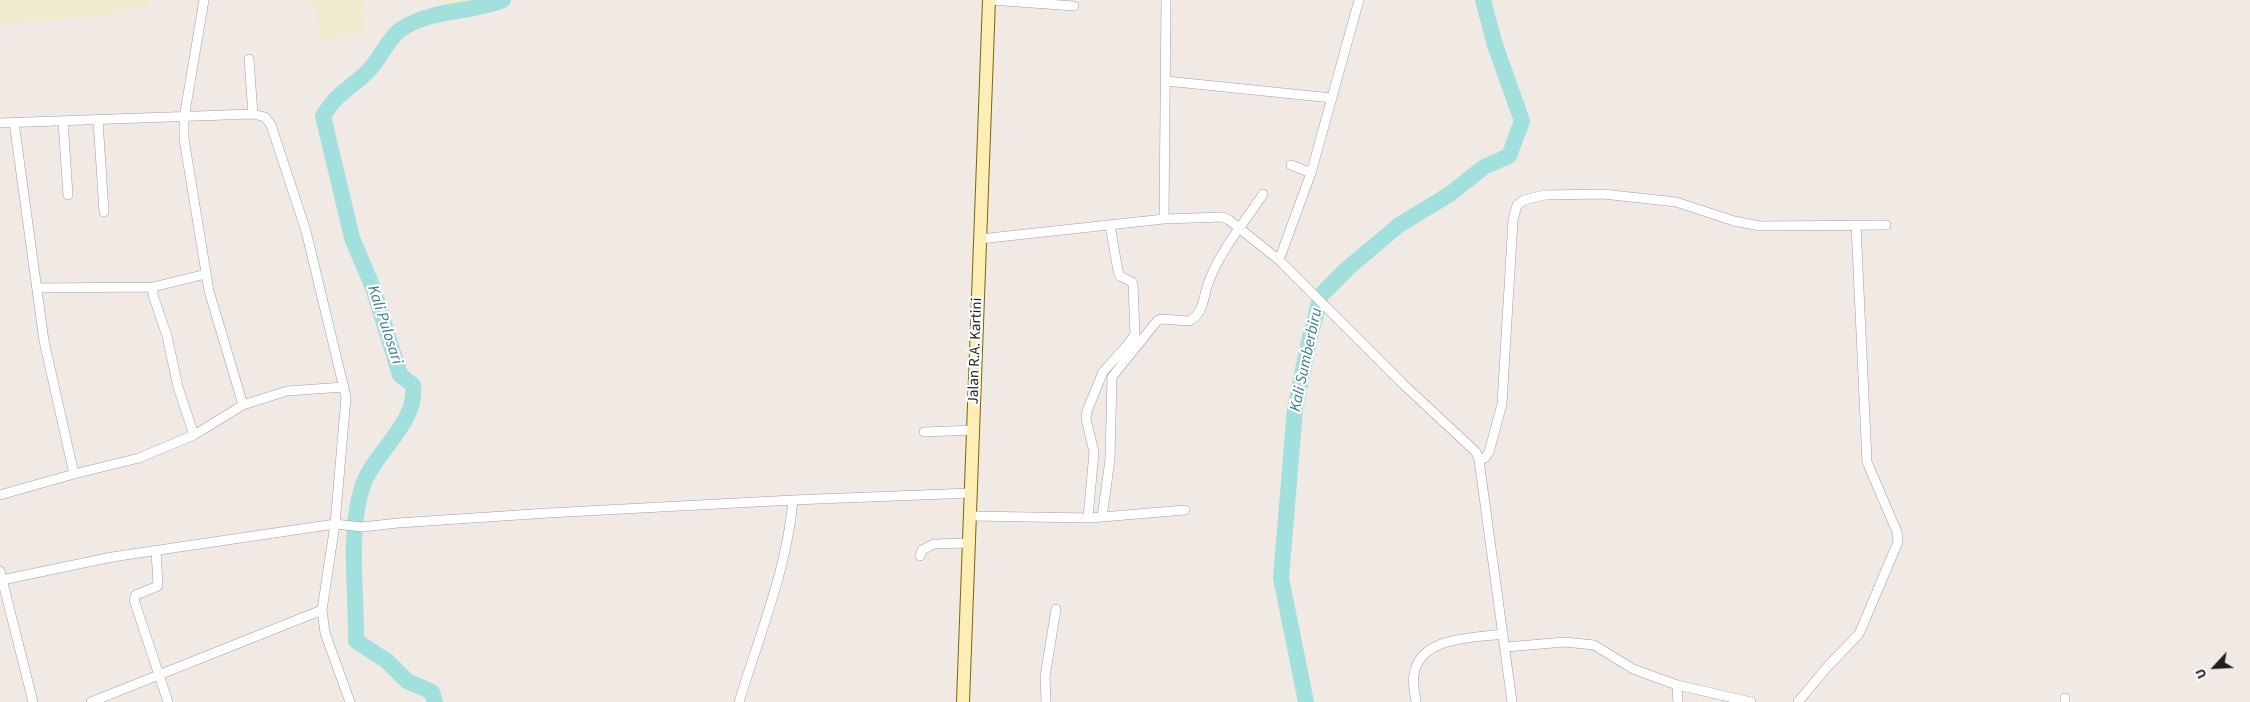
<!DOCTYPE html>
<style>
body{margin:0}
#map{position:relative;width:2250px;height:702px;overflow:hidden;background:#f0e9e4;font-family:"Source Sans 3",sans-serif}
canvas{display:block}
.north{position:absolute;left:2190px;top:642px;width:50px;height:50px;-webkit-text-stroke:4px #fff;paint-order:stroke;rotate:245deg;font-size:14px;font-weight:700;line-height:20px;text-align:center;color:#1f1f1f}
.north::after{content:'';display:block;margin:auto;width:18px;height:22px;background:#1f1f1f;clip-path:polygon(50% 0,100% 100%,50% 72%,0 100%)}
</style>
<div id="map">
<canvas width="2250" height="702"></canvas>
<div class="north">U</div>
</div>
<script>
const c = document.querySelector('canvas').getContext('2d');
c.lineJoin = 'round';
function paint(path, color) {
  c.fillStyle = color;
  c.fill(path, 'evenodd');
}
function strokePath(path, color, width, dash) {
  c.strokeStyle = color;
  c.lineWidth = width;
  c.lineCap = dash ? 'butt' : 'round';
  c.setLineDash(dash || []);
  c.stroke(path);
}
function write(font, color, halo, rows, align = 'center') {
  c.font = font + ' "Source Sans 3",sans-serif';
  c.lineWidth = 4.5;
  c.setLineDash([]);
  c.textBaseline = 'middle';
  c.strokeStyle = halo;
  c.fillStyle = color;
  for (const [text, x, y, turn = 0] of rows) {
    c.save();
    c.translate(x, y);
    c.rotate((+turn || 0) * Math.PI / 180);
    c.textAlign = isNaN(turn) ? turn : align;
    if (halo) c.strokeText(text, 0, 0);
    c.fillText(text, 0, 0);
    c.restore();
  }
}
paint(new Path2D(`
 M0 0H149L145 7 130 12 90 18 24 22 0 27Z
 M307 0H363L366 31 322 42 315 11Z
 M441 0H503L487 6 451 13 449 4Z`), '#f0eace');
strokePath(new Path2D(`
 M435 702 432 692 407 681 387 661 356 641C357 594 347 529 363 485 375 451 418 423 413 385L400 375 373 288 352 238 323 116C337 92 352 88 369 70 381 58 386 41 400 30 429 9 471 13 503 0
 M1306 702 1281 578 1295 409 1309 341 1321 295 1348 268 1399 225 1450 194 1484 167 1509 156 1522 121 1495 45 1483 0`), '#a2e0de', 16);
const minor = new Path2D(`
 M991 0 1074 6
 M249 59 253 114
 M1166 81 1332 98
 M98 120 104 212
 M63 121 68 195
 M0 123 253 114 265 117 271 125 306 231 346 397 335 524 362 527 398 523 548 513 793 500 971 493
 M1291 165 1311 173
 M1164 219 1166 0
 M980 239 1164 219 1222 217 1229 220 1279 260 1403 384 1476 452 1479 460 1512 702
 M1279 260 1311 173 1359 0
 M37 288 153 287 206 274
 M243 405 287 391 344 387
 M924 432 973 430
 M194 435 243 405 209 291 184 139V118L204 0
 M1479 460 1485 458 1489 452 1502 404 1513 220 1517 205 1524 200 1545 195 1603 194 1676 202 1734 221 1760 226 1886 225
 M74 474 139 458 194 435 178 387 167 336 153 295V287
 M0 495 74 474 44 341 14 122
 M970 516 1090 518 1185 510
 M1102 517 1110 460 1112 377 1157 321 1161 319 1189 321C1205 313 1203 295 1209 281 1221 249 1245 222 1263 194
 M1088 518 1094 452 1086 419 1087 411 1103 372 1129 343 1135 334 1133 285 1132 282 1120 276 1118 271 1110 225
 M156 550 158 586 136 595 134 600 168 702
 M920 556 922 550 934 544 969 543
 M0 571 33 702
 M2 580 112 557 335 524 322 610 325 633 350 702
 M1506 647 1565 642 1594 645 1633 669 1677 685 1751 702
 M1677 685 1678 702
 M91 702 322 610
 M739 702C759 636 787 569 793 500
 M1046 702 1045 677 1056 609
 M1416 702C1415 693 1412 684 1414 675 1419 636 1474 638 1503 634
 M1798 702 1828 666 1859 634 1898 542 1897 532 1867 462 1856 225
 M2065 702V698`);
const secondary = new Path2D(`
 M963 702 989 0`);
strokePath(minor, '#a0a0a0', 10);
strokePath(secondary, '#7b6800', 14);
strokePath(minor, '#fff', 9);
strokePath(secondary, '#fdeeb5', 12);
write('15px', '#1f1f1f', '#fff', [
 ["Jalan R.A. Kartini",976,351,-88]
]);
write('italic 16px', '#3b7f93', '#fff', [
 ["Kali Pulosari",384,325,72],
 ["Kali Sumberbiru",1307,360,-78]
]);
</script>
